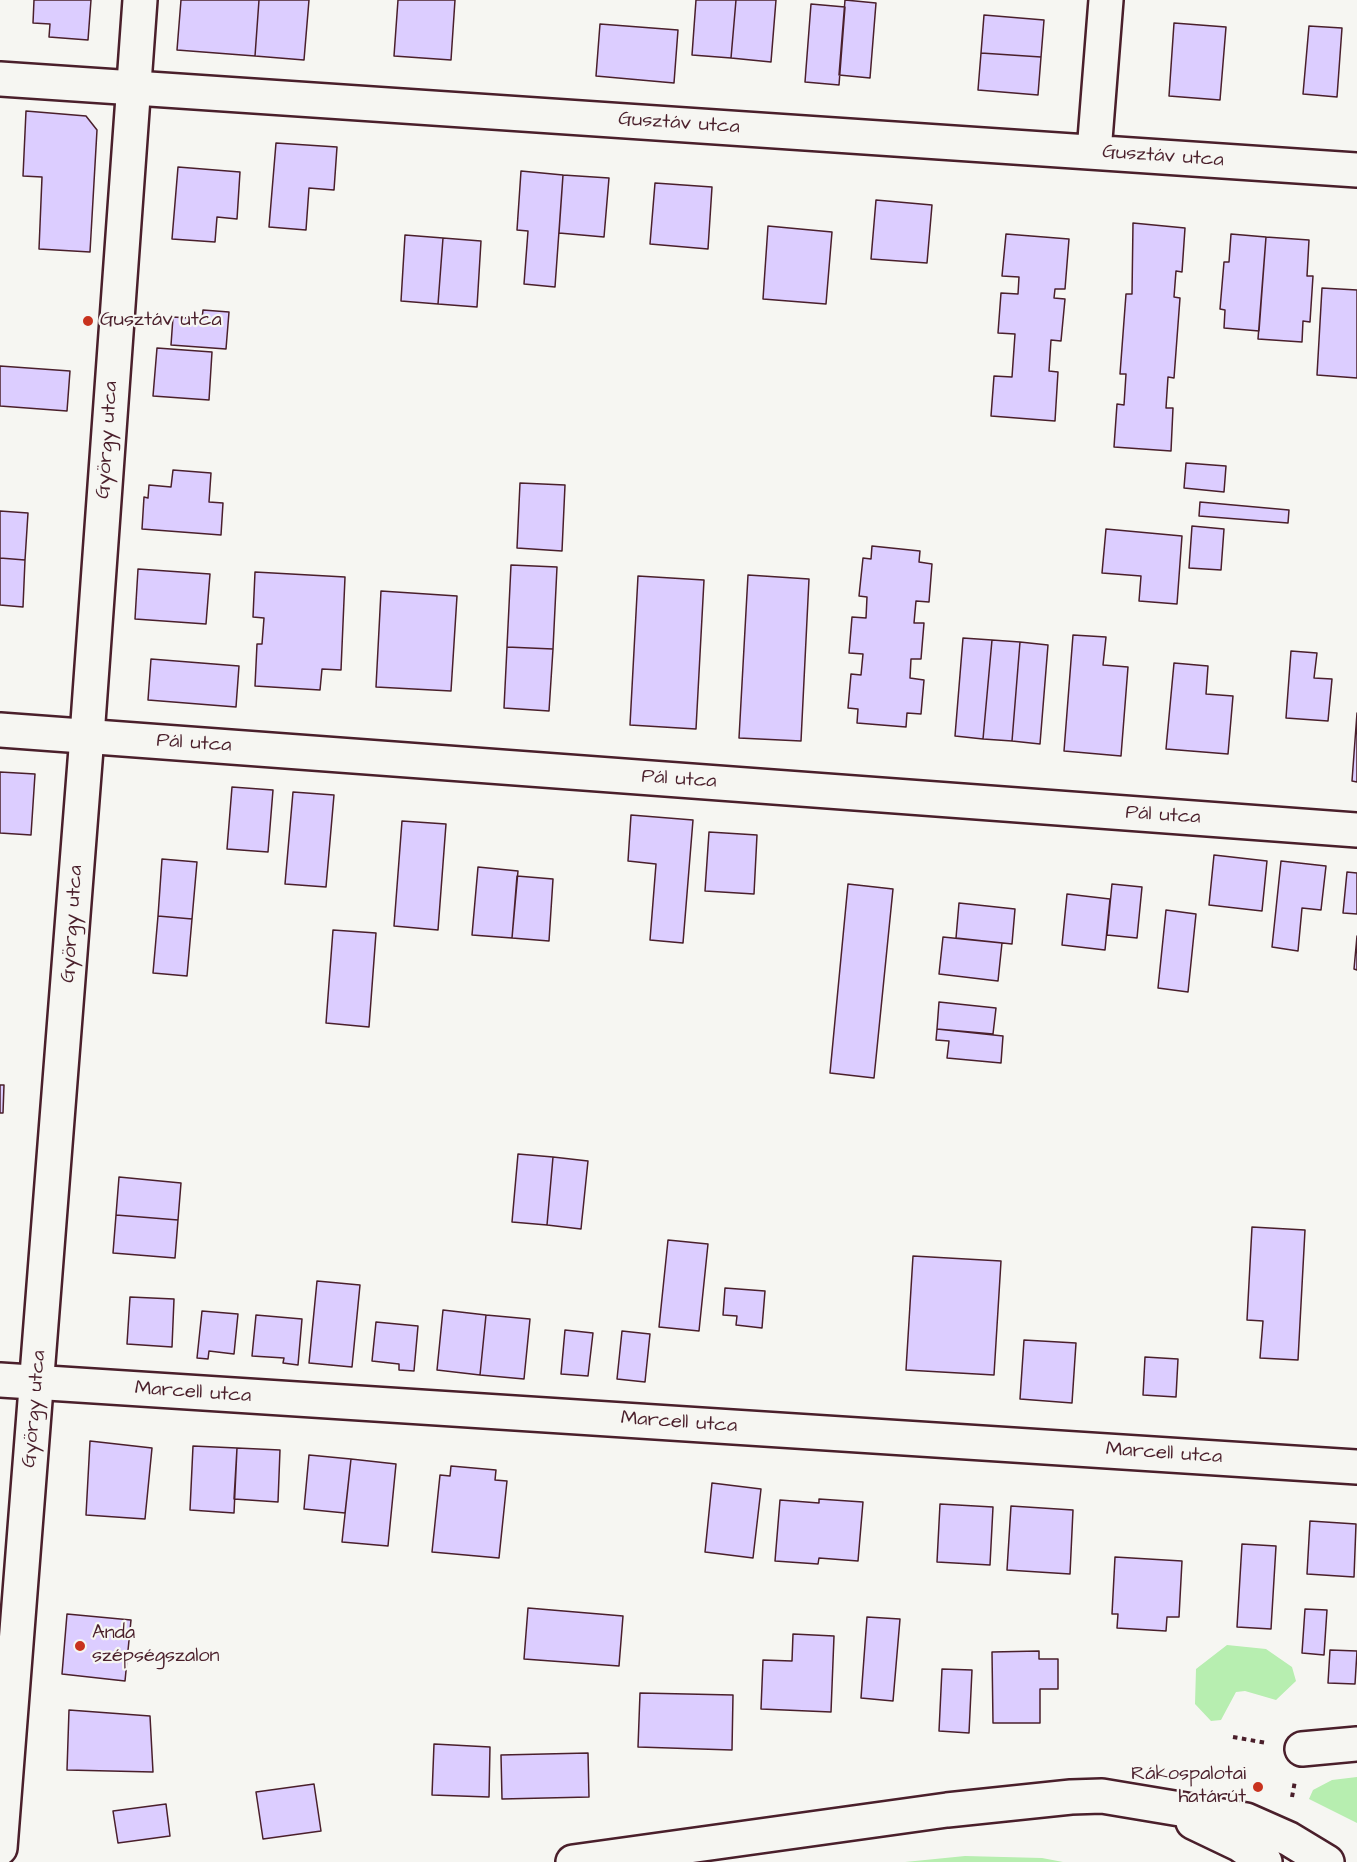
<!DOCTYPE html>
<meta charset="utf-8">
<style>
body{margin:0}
canvas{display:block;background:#f6f6f2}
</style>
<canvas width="1357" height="1862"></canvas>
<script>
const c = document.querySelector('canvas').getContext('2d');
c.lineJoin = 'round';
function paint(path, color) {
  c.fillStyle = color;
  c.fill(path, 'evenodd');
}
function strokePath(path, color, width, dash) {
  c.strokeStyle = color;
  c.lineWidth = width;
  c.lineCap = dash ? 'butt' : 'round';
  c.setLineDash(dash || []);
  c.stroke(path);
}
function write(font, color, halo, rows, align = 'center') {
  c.font = font + ' "Architects Daughter",sans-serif';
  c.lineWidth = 4.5;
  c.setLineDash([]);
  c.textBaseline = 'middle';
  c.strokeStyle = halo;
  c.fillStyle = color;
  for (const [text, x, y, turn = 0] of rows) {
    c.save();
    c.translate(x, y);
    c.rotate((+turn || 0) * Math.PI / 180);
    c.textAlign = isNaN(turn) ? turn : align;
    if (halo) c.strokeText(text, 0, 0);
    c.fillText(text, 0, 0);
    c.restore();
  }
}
paint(new Path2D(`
 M1227 1645 1266 1649 1292 1667 1296 1681 1276 1700 1245 1691 1236 1692 1221 1720 1211 1721 1195 1704 1196 1669Z
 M1357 1777V1823L1309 1799 1313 1790 1332 1780Z
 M965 1856 1042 1858 1063 1862H905Z`), '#b7eeb0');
const building = new Path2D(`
 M34 0H91L88 40 49 37 50 24 33 23Z
 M181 0H259L255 56 177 50Z
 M259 0H309L304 60 255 56Z
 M398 0H455L451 60 394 56Z
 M696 0H736L731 58 692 55Z
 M736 0H776L771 62 731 58Z
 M845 0 876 3 870 78 839 75Z
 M811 4 845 7 839 85 805 82Z
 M984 15 1044 20 1041 57 981 53Z
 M1174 23 1226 27 1220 100 1169 96Z
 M600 24 678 30 674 83 596 76Z
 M1309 26 1342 28 1337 97 1303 94Z
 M981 53 1041 57 1038 95 978 90Z
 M26 111 86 116 97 130 90 252 39 249 42 177 23 176Z
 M276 143 337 147 334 190 309 188 306 230 269 227Z
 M178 167 240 172 237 219 217 217 215 242 172 239Z
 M521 171 563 175 555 287 524 284 528 231 517 230Z
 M563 175 609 178 604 237 559 233Z
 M655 183 712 187 708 249 650 244Z
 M876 200 932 205 927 263 871 259Z
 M1133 223 1185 228 1182 272 1176 271 1174 297 1180 298 1174 378 1168 377 1166 408H1173L1171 451 1114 447 1117 404 1124 405 1126 374H1120L1126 294H1132Z
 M768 226 832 232 826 304 763 299Z
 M1006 234 1069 239 1065 289H1055L1054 298 1065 299 1061 341 1051 340 1049 371 1058 372 1055 421 991 416 994 376 1012 377 1015 334 998 333 1001 293 1018 294 1019 277 1002 276Z
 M1231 234 1266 237 1259 331 1224 328 1225 310 1220 309 1224 262H1229Z
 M405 235 443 238 438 304 401 301Z
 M1266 237 1309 240 1307 276H1313L1310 322 1303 321 1302 342 1258 339Z
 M443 238 481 241 477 307 438 304Z
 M1322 288 1357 290V378L1317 375Z
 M203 310 229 312 226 349 171 345 173 317 202 319Z
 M157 348 212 352 209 400 153 396Z
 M0 366 70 371 67 411 0 406Z
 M1186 463 1226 466 1224 492 1184 488Z
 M173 470 211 473 209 502 223 503 221 535 142 529 144 497 148 498 149 485 171 487Z
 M520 483 565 485 562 551 517 548Z
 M1200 502 1289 510 1288 523 1199 516Z
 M0 511 28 513 25 560 0 558Z
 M1192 526 1224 529 1221 570 1189 568Z
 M1106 529 1182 536 1177 604 1139 601 1141 576 1102 573Z
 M872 546 920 551 919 562 932 564 929 602 916 601 914 623H924L921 659H911L910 678 924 680 921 714 907 713 906 727 857 723 858 709 848 708 851 674 861 675 863 654 849 653 852 617 866 618 867 597 859 596 863 558 871 559Z
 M0 558 25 560 23 607 0 605Z
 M511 565 557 567 553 649 507 647Z
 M138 569 210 574 206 624 135 619Z
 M255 572 345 577 341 670 322 669 320 690 255 686 257 644H262L264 618 253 617Z
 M748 575 809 579 801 741 739 738Z
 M638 576 704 580 696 729 630 725Z
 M381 591 457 596 451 691 376 687Z
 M1073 635 1106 637 1103 665 1128 667 1121 756 1064 751Z
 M963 638 992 640 983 739 955 736Z
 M992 640 1020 642 1012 741 983 739Z
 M1020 642 1048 645 1040 744 1012 741Z
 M507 647 553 649 549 711 504 708Z
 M1291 651 1317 653 1314 678 1332 679 1328 721 1286 718Z
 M151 659 239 666 236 707 148 700Z
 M1174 663 1208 666 1206 694 1233 696 1228 754 1166 749Z
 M1357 713V782L1352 781Z
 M0 772 35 774 31 835 0 833Z
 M232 787 273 790 268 852 227 849Z
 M293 792 334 795 326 887 285 884Z
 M631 815 693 820 683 943 650 940 656 864 628 861Z
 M402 821 446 824 438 930 394 926Z
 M709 832 757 835 754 894 705 891Z
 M1214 855 1267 861 1262 911 1209 905Z
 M162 859 197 862 192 919 158 916Z
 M1281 861 1326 866 1321 910 1302 908 1298 951 1272 947Z
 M478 867 518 871 512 938 472 935Z
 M1347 872 1357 873V914L1343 913Z
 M517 876 553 879 549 941 512 938Z
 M848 884 893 889 874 1078 830 1073Z
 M1112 884 1142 887 1137 938 1107 935Z
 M1067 894 1110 899 1105 950 1062 945Z
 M959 903 1015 909 1012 944 956 938Z
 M1166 910 1196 914 1188 992 1158 988Z
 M158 916 192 919 187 976 153 973Z
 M333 930 376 933 369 1027 326 1023Z
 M1357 936V970L1354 969Z
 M943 937 1002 943 998 981 939 974Z
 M939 1002 996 1008 993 1034 937 1029Z
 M937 1029 1003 1036 1001 1063 947 1058 949 1041 936 1040Z
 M0 1085H4L3 1113H0Z
 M518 1154 553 1157 547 1225 512 1222Z
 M553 1157 588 1161 581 1229 547 1225Z
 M119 1177 181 1183 178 1220 116 1215Z
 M116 1215 178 1220 175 1258 113 1253Z
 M1252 1227 1305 1230 1298 1360 1260 1358 1263 1321 1247 1320Z
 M668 1240 708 1244 699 1331 659 1327Z
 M913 1256 1001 1261 994 1375 906 1370Z
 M317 1281 360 1285 352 1367 309 1363Z
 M725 1288 765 1291 762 1328 736 1325 737 1316 723 1315Z
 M130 1297 174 1299 172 1347 127 1344Z
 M443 1310 486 1315 480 1375 437 1370Z
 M202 1311 238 1314 234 1354 209 1351 208 1359 197 1358Z
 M256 1315 302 1319 298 1365 283 1363 284 1358 252 1356Z
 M486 1315 530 1319 524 1379 480 1375Z
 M376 1322 418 1326 414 1371 399 1370V1364L372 1361Z
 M565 1330 593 1333 588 1376 561 1374Z
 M622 1331 650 1334 645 1382 617 1379Z
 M1024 1340 1076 1343 1072 1403 1020 1399Z
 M1145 1357 1178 1359 1176 1397 1143 1395Z
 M90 1441 152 1448 145 1519 86 1515Z
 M193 1446 237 1448 234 1513 190 1510Z
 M237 1448 280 1450 278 1502 234 1499Z
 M309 1455 351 1459 345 1513 304 1509Z
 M351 1459 396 1464 388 1546 342 1542Z
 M451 1466 496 1470 495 1480 507 1481 499 1558 432 1552 440 1475 450 1476Z
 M712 1483 761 1489 753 1558 705 1552Z
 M819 1499 863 1502 858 1561 819 1558 818 1564 775 1561 780 1500 819 1503Z
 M940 1504 993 1507 990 1565 937 1562Z
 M1011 1506 1073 1510 1070 1574 1007 1570Z
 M1310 1521 1356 1524 1354 1577 1307 1574Z
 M1242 1544 1276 1546 1271 1629 1237 1627Z
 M1115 1557 1182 1561 1179 1617H1167L1166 1631 1117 1628 1118 1614H1112Z
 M528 1608 623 1616 619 1666 524 1659Z
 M1305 1609 1327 1610 1324 1655 1302 1653Z
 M67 1614 131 1620 125 1681 62 1674Z
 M867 1617 900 1619 893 1701 861 1698Z
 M793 1634 834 1636 831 1712 761 1709 763 1660 792 1661Z
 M1330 1650 1357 1651 1355 1684 1328 1683Z
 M1039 1651V1659H1058V1689H1040V1723H993L992 1652Z
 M942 1669 972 1670 969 1733 939 1731Z
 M640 1693 733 1695 732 1750 638 1747Z
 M69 1710 150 1716 153 1772 67 1770Z
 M434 1744 490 1747 489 1797 432 1795Z
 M588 1753 589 1797 502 1799 501 1755Z
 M314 1784 321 1831 263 1839 256 1792Z
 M166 1804 170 1836 118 1843 113 1811Z`);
paint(building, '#dccdff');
strokePath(building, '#4a1f2b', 1.5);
const minor = new Path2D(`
 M0 79 1357 170
 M1094 152 1106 0
 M0 730 1357 830
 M0 1380 1357 1467
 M1302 1749 1357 1744`);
const tertiary = new Path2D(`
 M1193 1822 1239 1844 1265 1862
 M0 1848 87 736 140 0
 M573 1862 947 1810 1071 1797 1102 1796 1246 1820 1289 1839 1327 1862`);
strokePath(minor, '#4a1f2b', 38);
strokePath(tertiary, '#4a1f2b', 38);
strokePath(new Path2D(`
 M1233 1737 1267 1743
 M1292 1797 1295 1781`), '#4a1f2b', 4, [4.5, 4.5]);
strokePath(minor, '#f6f6f2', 33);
strokePath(tertiary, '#f6f6f2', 33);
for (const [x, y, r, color] of [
 [88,321,6,"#c8321e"],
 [80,1646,6,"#c8321e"],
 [1258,1787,6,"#c8321e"]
]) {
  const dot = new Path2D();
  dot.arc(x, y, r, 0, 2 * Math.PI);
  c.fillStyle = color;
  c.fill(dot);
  strokePath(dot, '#f6f6f2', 2);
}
write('20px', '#4a1f2b', '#f6f6f2', [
 ["Gusztáv utca",679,124,4],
 ["Gusztáv utca",1163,157,4],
 ["György utca",108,440,-86],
 ["Pál utca",194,744,4],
 ["Pál utca",679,780,4],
 ["Pál utca",1163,816,4],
 ["György utca",73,924,-86],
 ["Marcell utca",193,1393,4],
 ["György utca",35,1409,-85],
 ["Marcell utca",679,1423,4],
 ["Marcell utca",1164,1454,4]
]);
write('20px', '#4a1f2b', '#f6f6f2', [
 ["Gusztáv utca",100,321],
 ["Anda",92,1634],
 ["szépségszalon",92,1657],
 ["Rákospalotai",1246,1775,"right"],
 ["határút",1246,1798,"right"]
], 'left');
</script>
